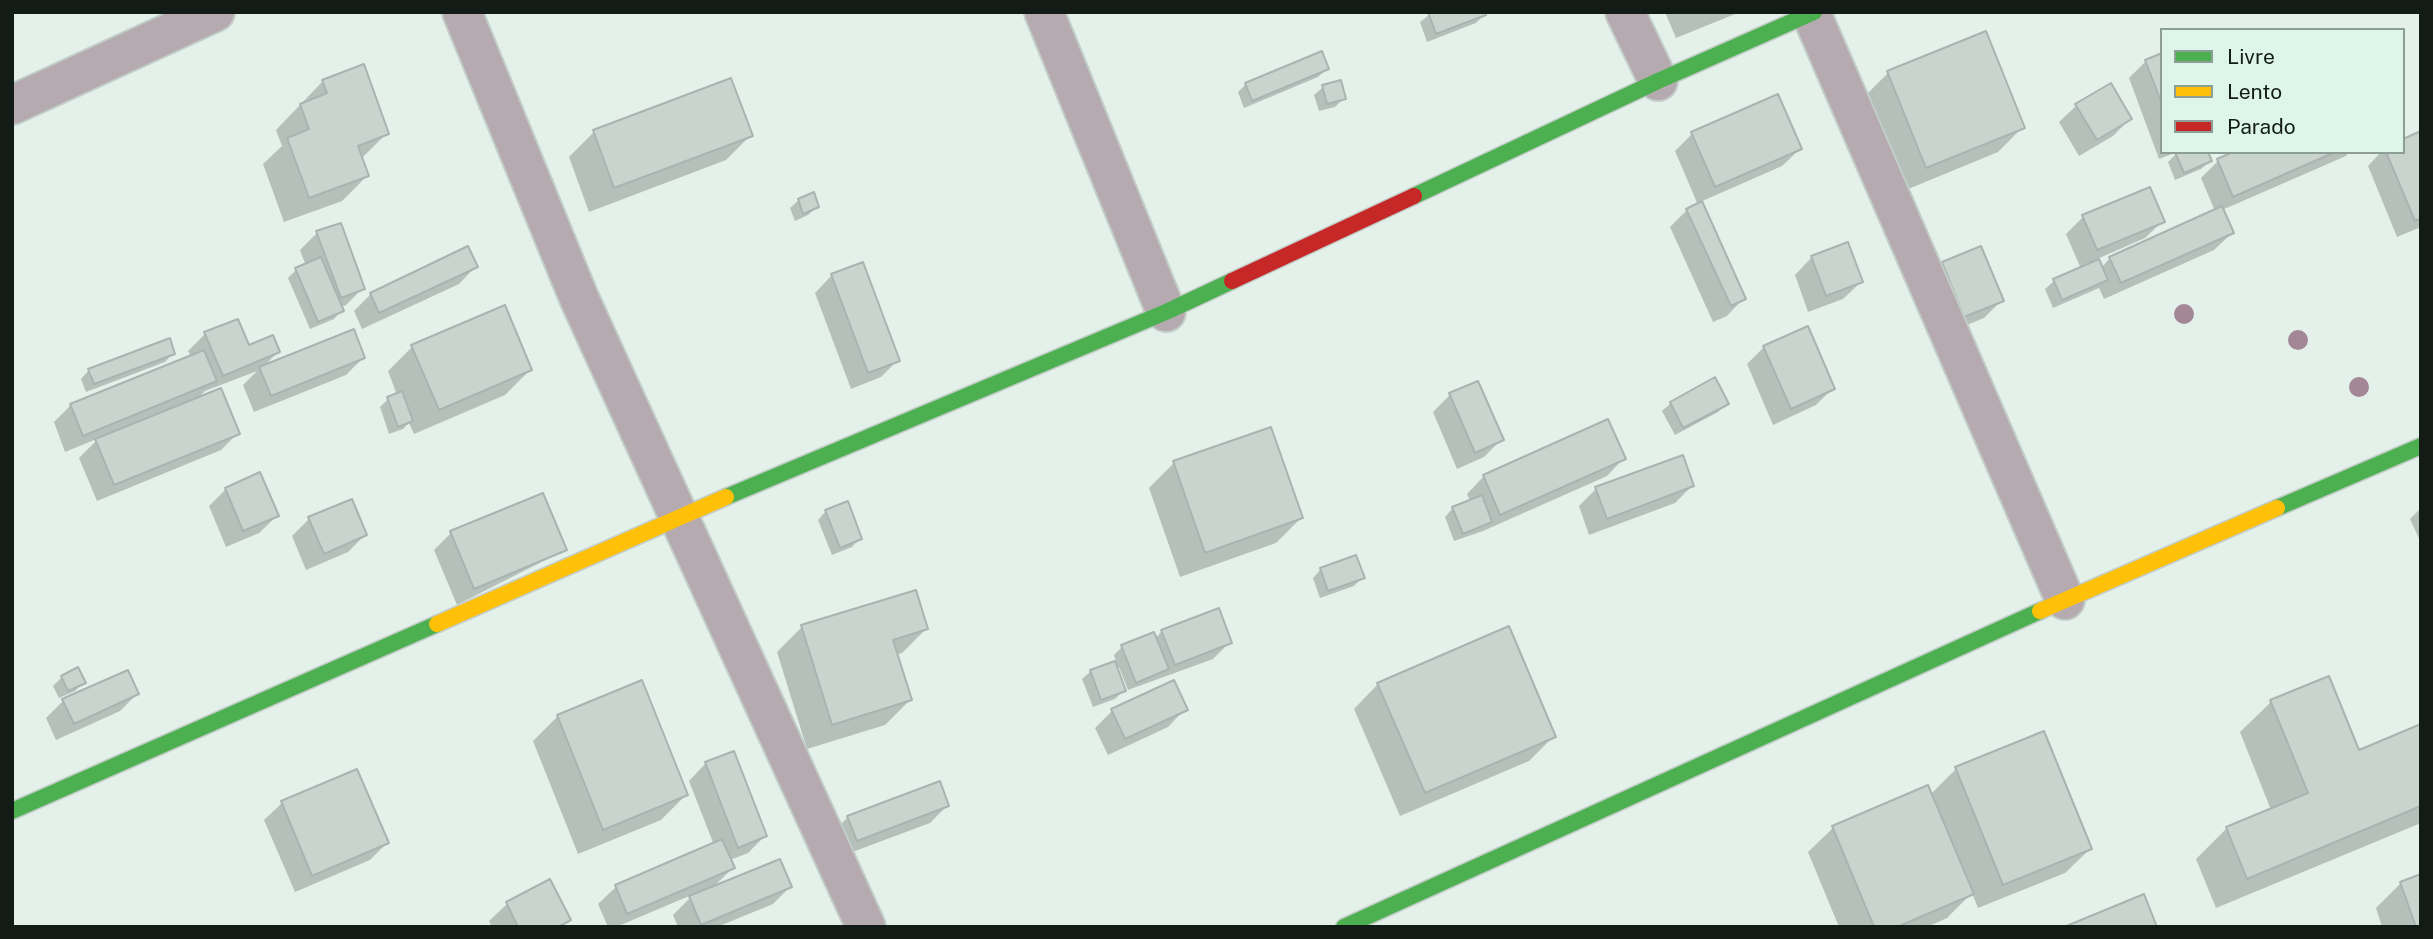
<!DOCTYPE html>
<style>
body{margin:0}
#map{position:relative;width:2433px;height:939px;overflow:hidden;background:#e4f0ea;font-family:"Public Sans",sans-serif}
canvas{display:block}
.frame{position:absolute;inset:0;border:14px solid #131b17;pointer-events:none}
.legend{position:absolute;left:2160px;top:28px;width:245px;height:126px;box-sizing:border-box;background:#def6ea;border:2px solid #8d9e96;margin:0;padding:9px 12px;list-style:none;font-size:21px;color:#131b17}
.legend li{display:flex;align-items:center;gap:14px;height:35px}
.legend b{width:35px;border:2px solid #8d9e96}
</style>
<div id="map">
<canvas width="2433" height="939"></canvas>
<div class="frame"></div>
<ul class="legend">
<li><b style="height:9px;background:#4caf50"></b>Livre</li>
<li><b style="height:9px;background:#ffc107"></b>Lento</li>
<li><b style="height:9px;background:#c62828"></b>Parado</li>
</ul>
</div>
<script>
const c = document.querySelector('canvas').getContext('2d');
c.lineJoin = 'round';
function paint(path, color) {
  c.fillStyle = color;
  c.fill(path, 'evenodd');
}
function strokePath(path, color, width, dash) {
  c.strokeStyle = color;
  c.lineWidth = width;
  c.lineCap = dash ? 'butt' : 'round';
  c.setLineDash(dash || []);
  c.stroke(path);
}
paint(new Path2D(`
 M1433 12 1484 15 1476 23 1427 42 1420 22Z
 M1665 12H1740L1676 38Z
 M2162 55V152H2177L2159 159 2129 78 2146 61Z
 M1327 69 1318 77 1244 108 1238 92 1246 84Z
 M1888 73 2023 127 1998 152 1901 192 1863 98Z
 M323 81 387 133 361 159 367 176 342 201 284 222 263 164 282 146 276 130Z
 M1323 87 1344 98 1335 107 1319 111 1314 95Z
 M2077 105 2130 119 2113 136 2079 156 2059 122Z
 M594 132 751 135 726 160 589 212 569 157Z
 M2421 133V227L2397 237 2368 166 2381 152H2403Z
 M1692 134 1800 149 1782 166 1700 202 1744 298 1727 316 1713 322 1670 227 1687 210 1698 205 1675 151Z
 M2178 152 2210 161 2201 169 2175 180 2168 162Z
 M2237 152H2349L2346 156 2222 210 2232 233 2214 250 2104 299 2099 288 2053 308 2045 289 2054 281 2081 269 2066 234 2083 217 2163 221 2145 238 2097 259 2101 268 2110 258 2215 211 2201 178 2218 161Z
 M799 200 817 207 808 215 795 221 790 208Z
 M317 233 363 288 346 305 341 307 342 310 334 319 310 329 288 278 296 270 306 266 300 250Z
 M1812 257 1861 282 1843 299 1808 312 1795 275Z
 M1943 263 2001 301 1984 318 1947 333 1925 280Z
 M476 266 459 284 362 329 354 311 371 294Z
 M832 275 898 360 881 377 851 389 815 293Z
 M205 334 248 348 278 352 263 367 363 358 346 375 254 412 243 385 257 371 205 391 196 400 238 433 221 450 97 501 79 458 99 438 65 452 54 422 71 405 191 357 188 351Z
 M412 347 530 370 505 395 414 434 409 423 403 429 389 434 380 407 388 399 397 395 388 371Z
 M1764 347 1833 388 1816 405 1773 425 1747 364Z
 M173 353 165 362 86 392 81 379 89 370Z
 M1450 395 1501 440 1484 457 1457 469 1433 412Z
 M1671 403 1727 404 1718 412 1675 435 1662 411Z
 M1270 429 1301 518 1276 543 1180 577 1149 488 1174 463Z
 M1624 458 1607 476 1483 531 1454 541 1445 517 1453 508 1470 501 1467 494 1484 476Z
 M1692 486 1675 503 1589 535 1579 506 1596 489Z
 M226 489 277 516 259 533 226 547 209 506Z
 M2421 508V543L2410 519Z
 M826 511 860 538 852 547 832 555 818 520Z
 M309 519 365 535 348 552 306 570 292 536Z
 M451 533 565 550 457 605 434 550Z
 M1321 569 1363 577 1354 586 1320 598 1313 578Z
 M802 627 926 629 902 653 896 655 910 700 885 725 807 749 777 652Z
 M1162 631 1230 642 1213 659 1128 690 1119 667 1116 669 1124 690 1115 699 1093 707 1082 679 1091 671 1116 662 1114 655 1122 647 1155 639Z
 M62 677 83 683 75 691 59 698 53 686Z
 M2328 678 2358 752 2421 726V823L2216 908 2196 859 2227 828 2271 810 2240 732 2271 702Z
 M1378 684 1554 736 1529 761 1400 816 1354 709Z
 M137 694 120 711 56 740 46 718 63 701Z
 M1185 709 1168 727 1108 755 1095 728 1112 711Z
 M558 716 686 795 661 820 578 854 533 741Z
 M706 763 765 836 748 853 730 860 733 868 711 889 790 887 773 904 717 927H678L673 915 694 894 616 927H608L598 904 616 887 714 845 689 781Z
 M1956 769 2090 849 2065 873 1978 908 1972 893 1947 918 1927 927H1839L1808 852 1833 828 1930 795Z
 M282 803 387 843 370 860 295 892 264 820Z
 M947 806 930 823 839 857 831 834 848 817Z
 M2421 876V927H2382L2376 908 2400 884Z
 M550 881 569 919 562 927H492L489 921 507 904Z`), '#0003');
const building = new Path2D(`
 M1428 12H1485L1486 15 1436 34Z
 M1986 31 2025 128 1926 168 1887 71Z
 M1322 51 1329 69 1252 101 1245 83Z
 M2162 53V104L2145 60Z
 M364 64 389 134 358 146 369 176 309 198 287 138 309 129 300 104 327 93 322 80Z
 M731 78 753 136 614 188 593 130Z
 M1341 80 1346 99 1327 104 1322 85Z
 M2111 83 2132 119 2097 140 2075 104Z
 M1778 94 1802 149 1715 187 1691 132Z
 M2421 131V218L2415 221 2386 152H2403V139Z
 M2175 152H2208L2212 161 2184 173Z
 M2233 152H2335L2233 197 2217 159Z
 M2150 187 2165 222 2097 250 2082 215Z
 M814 192 819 207 803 214 798 199Z
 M1702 201 1746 299 1731 306 1686 209Z
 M2222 206 2234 233 2121 283 2109 257Z
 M341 223 365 289 341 298 316 231Z
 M1848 242 1863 282 1826 296 1811 256Z
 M468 246 478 267 379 313 370 293Z
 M1981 246 2004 301 1964 317 1942 262Z
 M321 257 344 311 318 322 295 268Z
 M2099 259 2108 280 2062 300 2053 279Z
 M863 262 900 361 868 373 831 274Z
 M505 305 532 370 439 410 411 345Z
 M238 319 249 345 273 335 280 352 223 376 204 332Z
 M1808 326 1835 389 1791 409 1763 346Z
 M354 329 365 358 271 396 259 367Z
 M170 338 175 354 94 384 88 369Z
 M204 350 217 381 83 436 70 404Z
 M1715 377 1729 404 1683 428 1670 402Z
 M1478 381 1504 440 1475 453 1449 393Z
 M221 388 240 434 114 485 95 439Z
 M402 391 413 421 398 427 387 397Z
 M1608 419 1626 459 1500 515 1483 475Z
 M1271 427 1303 518 1205 553 1173 461Z
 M1683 455 1694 486 1607 519 1595 487Z
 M260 472 279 516 243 531 225 488Z
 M543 493 567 550 474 589 450 531Z
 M1482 495 1492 522 1463 534 1452 507Z
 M352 499 367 535 324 554 308 517Z
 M848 501 862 539 840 548 825 510Z
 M1356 555 1365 578 1328 591 1320 568Z
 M916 590 928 629 893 640 912 700 832 725 801 625Z
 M1219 608 1232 643 1175 665 1161 630Z
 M1509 626 1556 737 1425 793 1377 683Z
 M1154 632 1169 669 1136 683 1121 645Z
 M1115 661 1126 691 1101 700 1090 670Z
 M78 667 86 683 68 691 61 676Z
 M128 670 139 694 74 724 62 699Z
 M2329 676 2359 750 2421 724V806L2247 879 2226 827 2308 793 2270 700Z
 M642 680 688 795 603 830 557 715Z
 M1174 680 1188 710 1125 739 1111 709Z
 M2044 731 2092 849 2003 885 1955 767Z
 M734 751 767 836 738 848 705 762Z
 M357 769 389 843 312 876 281 801Z
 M940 781 949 806 857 841 847 816Z
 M1928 785 1974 894 1897 927H1874L1832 826Z
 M722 839 735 868 627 914 615 885Z
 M780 859 792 887 701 925 689 896Z
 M2421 874V927H2416L2400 882Z
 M550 879 571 920 558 927H518L506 902Z
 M2144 894 2157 927H2064Z`);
paint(building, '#cad4cf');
strokePath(building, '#aab3af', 2);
const street = new Path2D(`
 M462 12 579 298 866 927
 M1044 12 1166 312
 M1625 12 1658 81
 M1811 13 2065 600
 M12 105 215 12`);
const fast = new Path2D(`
 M1414 196 1658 81 1814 12
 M726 497 1166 312 1232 281
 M2277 508 2421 446
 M12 811 437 624
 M1344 927 2040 611`);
const slow = new Path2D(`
 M2040 611 2277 508
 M437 624 726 497`);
const jam = new Path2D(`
 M1232 281 1414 196`);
strokePath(street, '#c3cdc8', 42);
strokePath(fast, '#c3cdc8', 19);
strokePath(slow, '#c3cdc8', 19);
strokePath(jam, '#c3cdc8', 19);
strokePath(street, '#b4aaaf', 38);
strokePath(fast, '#4caf50', 16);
strokePath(slow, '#ffc107', 16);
strokePath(jam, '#c62828', 16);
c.fillStyle = '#a38797';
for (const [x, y] of [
 [2184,314],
 [2298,340],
 [2359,387]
]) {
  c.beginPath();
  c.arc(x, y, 10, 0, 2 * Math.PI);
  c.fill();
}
</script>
